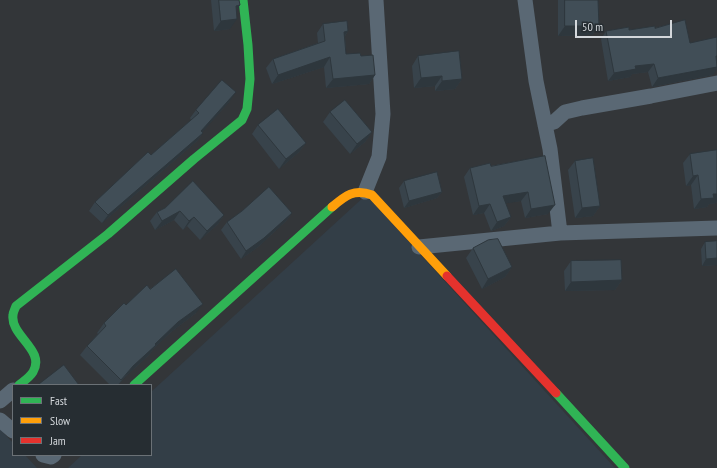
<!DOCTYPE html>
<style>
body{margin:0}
#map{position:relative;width:717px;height:468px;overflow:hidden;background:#333639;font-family:"PT Sans Narrow",sans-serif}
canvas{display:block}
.legend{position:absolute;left:12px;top:384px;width:140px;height:72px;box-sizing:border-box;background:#262d32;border:1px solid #6b7176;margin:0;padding:5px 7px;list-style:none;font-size:12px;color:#d3d7db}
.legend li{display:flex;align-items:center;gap:8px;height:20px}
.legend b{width:20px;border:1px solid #6b7176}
.scale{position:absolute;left:575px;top:20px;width:97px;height:18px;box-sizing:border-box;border:2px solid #d3d7db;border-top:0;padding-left:5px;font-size:12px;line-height:14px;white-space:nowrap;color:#d3d7db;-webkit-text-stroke:3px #262d32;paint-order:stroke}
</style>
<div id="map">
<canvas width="717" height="468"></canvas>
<ul class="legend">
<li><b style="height:5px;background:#30b455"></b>Fast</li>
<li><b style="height:5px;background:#ff9f0a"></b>Slow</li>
<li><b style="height:5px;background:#e5322d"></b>Jam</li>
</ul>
<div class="scale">50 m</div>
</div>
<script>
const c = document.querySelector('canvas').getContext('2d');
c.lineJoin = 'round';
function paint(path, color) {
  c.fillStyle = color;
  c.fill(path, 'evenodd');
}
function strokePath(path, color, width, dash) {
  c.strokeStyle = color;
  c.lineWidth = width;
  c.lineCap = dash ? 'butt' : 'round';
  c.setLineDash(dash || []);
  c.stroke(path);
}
paint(new Path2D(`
 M366 195 615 468H68L82 455H151V392Z
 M0 429 13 443V455H25L37 468H0Z`), '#333e47');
strokePath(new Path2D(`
 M525 0 536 81 550 149 560 233
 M545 125 554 122 565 112 582 108 651 96 717 83
 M365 192 379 157 383 114 376 0
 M419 247 560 233 717 228
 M0 401 13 390
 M0 420 13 431
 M43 455 51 457 54 455`), '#5a6874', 15);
strokePath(new Path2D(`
 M19 385C24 381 30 377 33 372 46 350 10 336 13 315 13 312 15 309 16 306L108 234 194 159 242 120 247 109 250 79 248 45 243 0
 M134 385 332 207
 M556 393 625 468`), '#30b455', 9);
strokePath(new Path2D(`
 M332 207C345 196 354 188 372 195L447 276`), '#ff9f0a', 9);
strokePath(new Path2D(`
 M447 276 556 393`), '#e5322d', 9);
paint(new Path2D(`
 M211 0H239L240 5 236 10 230 29 214 31Z
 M558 0H598L599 26 592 35 558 36Z
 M323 24 348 31 345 36 346 54 361 56 375 75 369 84 326 88 324 67 272 84 266 68 273 59 318 43 317 33Z
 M655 28 690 43 713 75 652 87 648 72 632 74 630 77 608 81 601 39 606 31Z
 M418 56 462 79 455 89 435 91V86L414 88 412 66Z
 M230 101 202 132 203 133 197 141 102 223 89 211 95 202 151 155 191 120 190 118 196 110Z
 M330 112 372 132 365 142 350 154 323 122Z
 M258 125 306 143 299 152 279 169 252 134Z
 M717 150V202L716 203 709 204 707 207 694 209 691 185 686 186 683 163 690 154Z
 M545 156 548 214 525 218 521 201 505 203 511 217 504 226 491 231 484 213 473 215 464 177 470 168 491 166Z
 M575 161 600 206 593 216 575 218 568 170Z
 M404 181 442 192 437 198 404 208 399 188Z
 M165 208 224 215 218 224 200 240 187 226 183 230 174 220 155 230 150 221 157 212Z
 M292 213 286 221 258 247 241 259 221 230 227 222Z
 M717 241V265L702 266 701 249 705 242Z
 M473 248 512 267 505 277 482 289 466 258Z
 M571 261 622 280 615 290 565 291 564 271Z
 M150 289 196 313 171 332 154 348 149 355 126 376 118 385H110L80 355 87 346 98 334 97 333 104 323 126 305Z`), '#38434b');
paint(new Path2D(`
 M240 5 233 15 236 6Z
 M237 19 230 29 214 31 221 21Z
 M565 26H599L592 35 558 36Z
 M348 31 342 40 344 32Z
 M330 57 324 67 272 84 278 75Z
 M654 64 648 72 632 74 630 77 608 81 614 73 635 66Z
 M717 67V69L713 75 652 87 658 78Z
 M375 75 369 84 326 88 333 79Z
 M442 76 435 86 414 88 421 78Z
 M462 79 455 89 435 91 442 81Z
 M236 92 230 101 197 138 203 133 197 141 102 223 108 215 201 131Z
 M372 132 365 142 350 154 357 144Z
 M306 143 299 152 279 169 286 159Z
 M698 175 691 185 686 186 693 176Z
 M442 192 437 198 404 208 409 201Z
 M528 192 521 201 496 205 503 196Z
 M713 194H717V202L716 203 709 204 707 207 694 209 701 199Z
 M490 204 484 213 473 215 479 206Z
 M555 205 548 214 525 218 531 209Z
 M600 206 593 216 575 218 582 208Z
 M180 211 174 220 155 230 162 221Z
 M292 213 286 221 258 247 241 259 246 251Z
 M224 215 218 224 200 240 207 231Z
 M194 217 187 226 183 230 189 221Z
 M511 217 504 226 491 231 497 222Z
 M717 258V265L702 266 706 259Z
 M512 267 505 277 482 289 488 279Z
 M622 280 615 290 565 291 571 282Z
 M203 304 196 313 171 332 154 348 149 355 126 376 118 385 133 366 155 344 178 322Z`), '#2e373d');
const building = new Path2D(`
 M219 0H239L240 5 236 6 237 19 221 21Z
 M565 0H598L599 26H565Z
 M685 20 690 43 717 37V56H716L717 67 658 78 654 64 635 66 636 69 614 73 606 31 629 27V30L655 26V28Z
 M347 21 348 31 344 32 346 54 360 53 361 56 373 55 375 75 333 79 330 57 278 75 273 59 325 41 323 24Z
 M459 51 462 79 442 81V76L421 78 418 56Z
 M222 80 236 92 201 131 203 133 108 215 95 202 148 152 151 155 199 113 196 110Z
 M345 100 372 132 357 144 330 112Z
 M278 109 306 143 286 159 258 125Z
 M717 150V194H713L714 198 701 199 698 175 693 176 690 154Z
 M545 156 555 205 531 209 528 192 503 196 511 217 497 222 490 204 479 206 470 168 490 163 491 166Z
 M593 158 600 206 582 208 575 161Z
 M437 172 442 192 409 201 404 181Z
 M193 181 224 215 207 231 194 217 189 221 180 211 162 221 157 212 165 208Z
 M269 187 292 213 264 238 246 251 227 222 242 211Z
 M498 239 512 267 488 279 473 248 488 240Z
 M717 241V258L706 259 705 242Z
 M621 260 622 280 571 282V261Z
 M176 269 203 304 178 322 155 344 156 345 133 366 121 380 87 346 106 326 104 323 124 303 126 305 147 285 150 289Z
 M64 365 79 385H38Z`);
paint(building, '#414e57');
strokePath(building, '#2e373d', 1);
</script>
